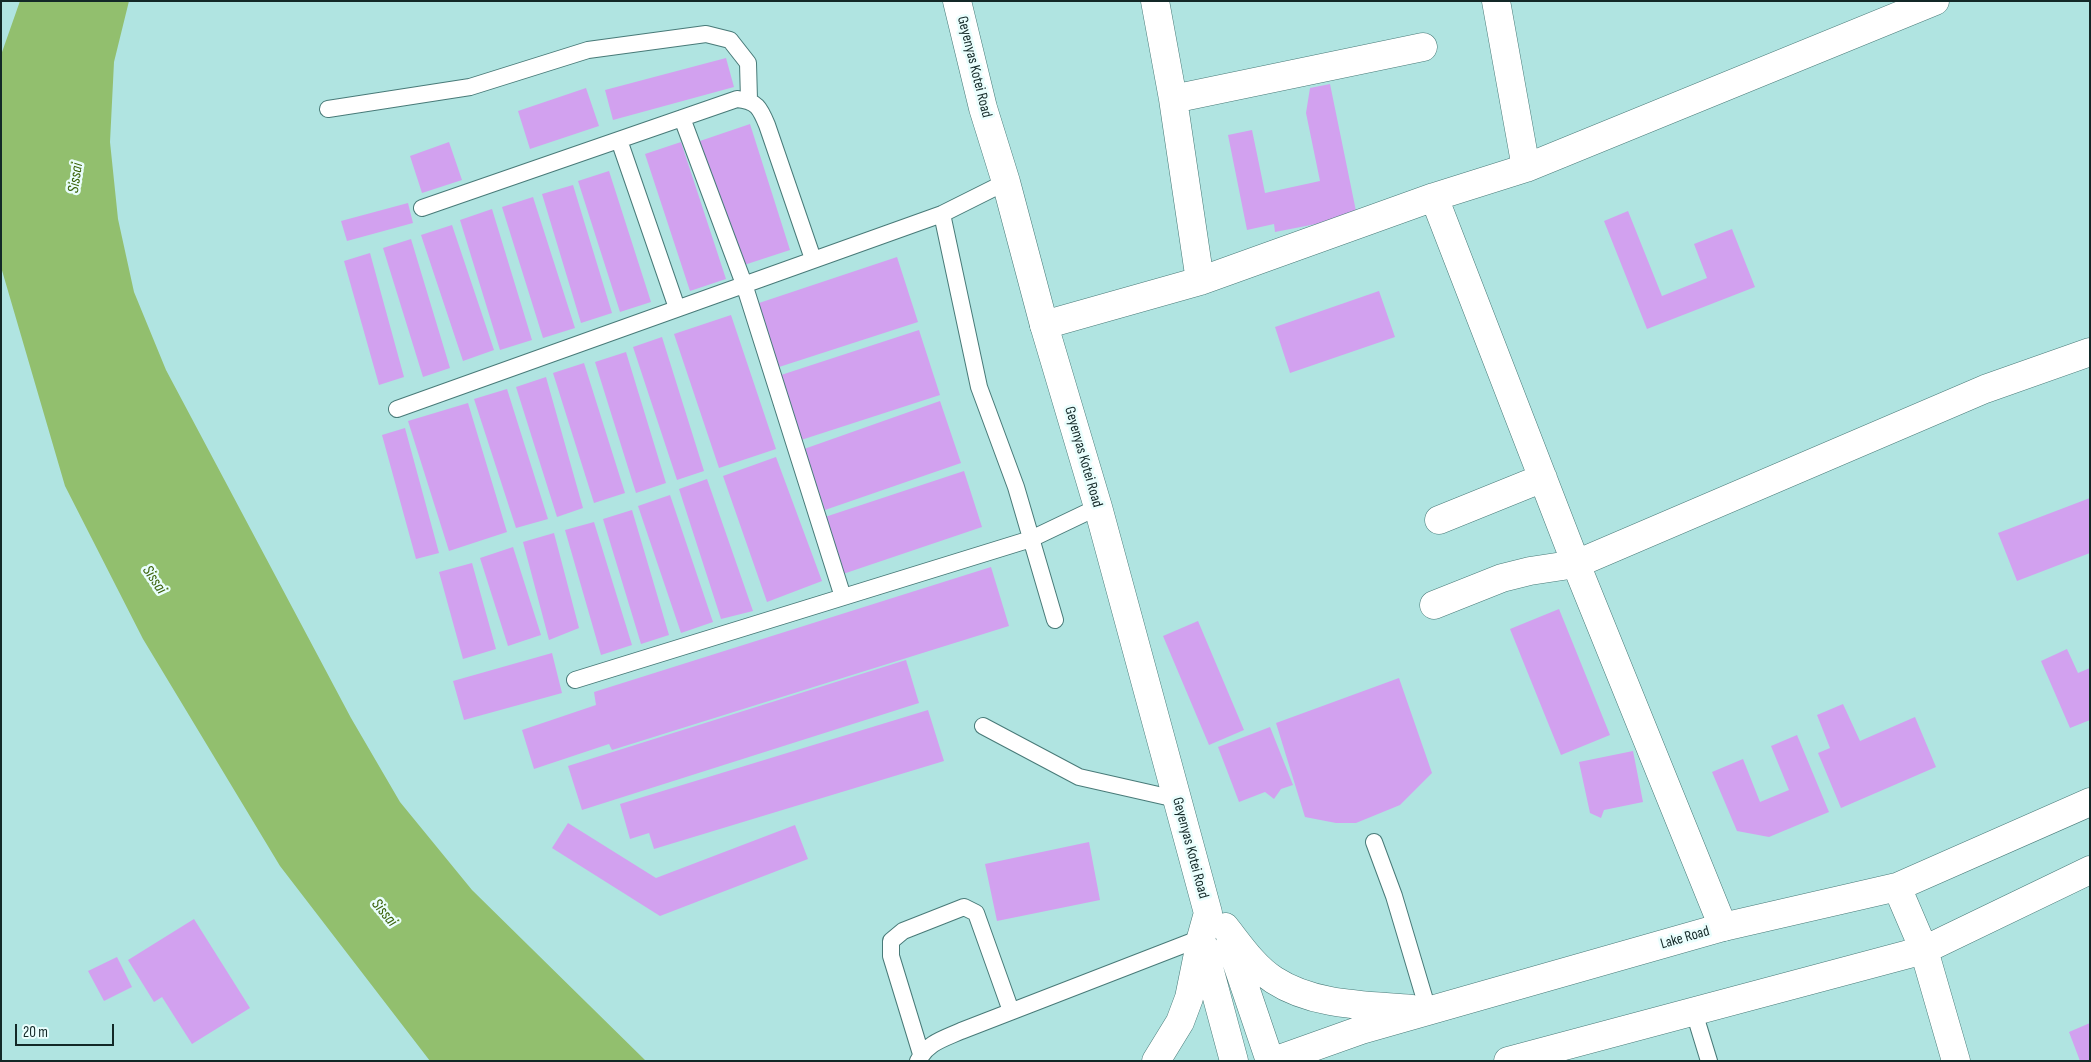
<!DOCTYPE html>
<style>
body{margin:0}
#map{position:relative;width:2091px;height:1062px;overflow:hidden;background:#b0e4e1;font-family:"Sofia Sans Condensed",sans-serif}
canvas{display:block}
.frame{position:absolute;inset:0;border:2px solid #132827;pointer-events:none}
.scale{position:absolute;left:15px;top:1024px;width:99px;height:22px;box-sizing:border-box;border:2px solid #132827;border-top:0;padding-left:6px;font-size:15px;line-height:18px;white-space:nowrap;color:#132827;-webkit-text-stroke:4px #eafefd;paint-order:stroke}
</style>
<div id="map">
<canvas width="2091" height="1062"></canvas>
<div class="frame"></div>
<div class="scale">20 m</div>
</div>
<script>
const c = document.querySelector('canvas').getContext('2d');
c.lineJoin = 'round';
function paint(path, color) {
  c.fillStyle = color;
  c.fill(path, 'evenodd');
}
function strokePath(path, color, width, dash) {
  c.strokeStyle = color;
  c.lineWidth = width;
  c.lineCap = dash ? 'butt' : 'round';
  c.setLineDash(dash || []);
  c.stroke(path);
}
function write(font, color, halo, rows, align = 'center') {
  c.font = font + ' "Sofia Sans Condensed",sans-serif';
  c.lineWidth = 5;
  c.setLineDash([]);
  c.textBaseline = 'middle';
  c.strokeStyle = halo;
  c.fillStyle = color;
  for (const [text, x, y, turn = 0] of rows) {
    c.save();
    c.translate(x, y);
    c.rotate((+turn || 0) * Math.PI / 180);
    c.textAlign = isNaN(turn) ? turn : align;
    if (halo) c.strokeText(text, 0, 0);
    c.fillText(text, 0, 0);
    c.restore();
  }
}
paint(new Path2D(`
 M20 1H129L114 62 110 142 118 219 134 292 166 370 351 718 400 802 472 890 646 1061H430L280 866 143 639 65 486 1 267V55Z`), '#92bf6e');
paint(new Path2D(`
 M726 58 734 87 613 120 605 90Z
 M1330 84 1357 216 1275 232 1274 224 1247 230 1228 135 1252 130 1265 193 1320 181 1306 113 1310 88Z
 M586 88 599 126 530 149 518 111Z
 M750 124 790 250 741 266 697 142Z
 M449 142 462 180 422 193 410 156Z
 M681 142 726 279 690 291 645 154Z
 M609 171 651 302 620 312 578 181Z
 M573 185 612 313 581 323 542 194Z
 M533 197 575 328 543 338 502 207Z
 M408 203 413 223 347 241 341 221Z
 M492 209 532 340 500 350 460 220Z
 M1628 211 1662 296 1707 278 1694 244 1732 229 1755 287 1647 329 1604 221Z
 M452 225 494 350 463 361 421 235Z
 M411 239 450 368 423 377 383 248Z
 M370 253 404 377 379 385 344 261Z
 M897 257 918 322 776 368 756 304Z
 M1379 291 1395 337 1290 373 1275 327Z
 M731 315 776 449 719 468 674 334Z
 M919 330 940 395 798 441 778 376Z
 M662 337 704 471 677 480 633 347Z
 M626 352 666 483 636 493 595 362Z
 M584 363 625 493 594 503 553 373Z
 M546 377 583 508 557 517 516 387Z
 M507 389 548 519 516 528 474 399Z
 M940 401 961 463 825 510 804 449Z
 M468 403 507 532 449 551 408 421Z
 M405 428 439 553 416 559 382 435Z
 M776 457 822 581 767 602 723 476Z
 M964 471 982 527 843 574 825 517Z
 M707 479 753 611 721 619 679 489Z
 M670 495 713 622 681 633 638 506Z
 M2090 498V553L2017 581 1998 533Z
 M632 510 669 635 641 644 603 519Z
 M594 522 632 645 601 655 565 530Z
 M554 533 579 628 549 640 523 542Z
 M513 547 541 635 508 646 480 558Z
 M472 563 496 649 463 659 439 572Z
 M991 567 1009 626 612 750 609 744 534 769 522 730 596 705 594 692Z
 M1559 609 1610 735 1561 755 1510 629Z
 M1198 621 1244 730 1209 745 1163 636Z
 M2067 649 2078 673 2090 668V720L2070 728 2041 661Z
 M552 653 562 693 464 720 453 681Z
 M906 660 919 703 582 810 568 766Z
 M1399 678 1432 773 1400 805 1356 823H1336L1305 817 1276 723Z
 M1843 704 1860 741 1915 717 1936 767 1841 808 1818 753 1830 748 1817 715Z
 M928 710 944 761 654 849 649 833 630 839 620 804Z
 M1270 727 1293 785 1281 789 1274 799 1265 792 1239 802 1218 747Z
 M1797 735 1829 812 1769 837 1737 831 1712 772 1743 759 1760 802 1789 790 1771 746Z
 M1633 751 1643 802 1604 810 1601 818 1590 813 1579 762Z
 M568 823 656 878 795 825 808 859 660 916 552 848Z
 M1089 842 1100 900 997 921 985 864Z
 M194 919 250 1008 192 1044 162 997 154 1002 128 960Z
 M117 957 132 987 104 1001 88 971Z
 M2090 1023V1061H2080L2069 1032Z`), '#d2a1ef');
const lane = new Path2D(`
 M328 109 470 87 588 50 706 34 730 40 748 63 749 100
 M682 118 744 284 843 597
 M619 140 677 308
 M422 208 737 99C757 101 760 108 767 125L813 259
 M942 214 979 387 1016 487 1055 620
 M397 409 942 214 1006 182
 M575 680 1031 539 1098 507
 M983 726 1079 777 1176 799
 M1374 842 1394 896 1428 1010
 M1694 1012 1709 1061
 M921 1054 891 956V941L903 931 964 907 976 913 1011 1011
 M918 1061C927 1043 943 1039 961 1031L1201 938`);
const street = new Path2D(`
 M1155 1 1173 99 1200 281
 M1496 1 1526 168
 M1173 99 1423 47
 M1434 197 1576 564 1985 389 2090 352
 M1044 325 1200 281 1434 197 1526 168 1935 1
 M1439 520 1543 478
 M1434 605 1502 578 1530 571 1576 564 1723 927`);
const secondary = new Path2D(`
 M957 1 983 108 1006 182 1044 325 1098 507 1208 913 1201 938 1234 1061
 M1897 887 1924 950 1956 1061
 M1225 927C1240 946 1254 967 1274 980 1314 1006 1366 1005 1412 1009
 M1230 943 1270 1061
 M1156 1061 1180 1022 1189 998 1200 944
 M1274 1061 1361 1030 1723 927 1897 887 2090 802
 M1508 1061 1924 950 2090 870`);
strokePath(lane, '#487a78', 18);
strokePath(street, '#487a78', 29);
strokePath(secondary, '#487a78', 29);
strokePath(lane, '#fff', 16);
strokePath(street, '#fff', 28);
strokePath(secondary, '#fff', 28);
write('15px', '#132827', '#eafefd', [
 ["Geyenyas Kotei Road",974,67,76],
 ["Geyenyas Kotei Road",1083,457,74],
 ["Geyenyas Kotei Road",1190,848,75],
 ["Lake Road",1685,938,-16]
]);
write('italic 16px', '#3b620a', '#eafefd', [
 ["Sissai",76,178,-82],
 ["Sissai",154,580,56],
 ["Sissai",384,913,50]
]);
</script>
